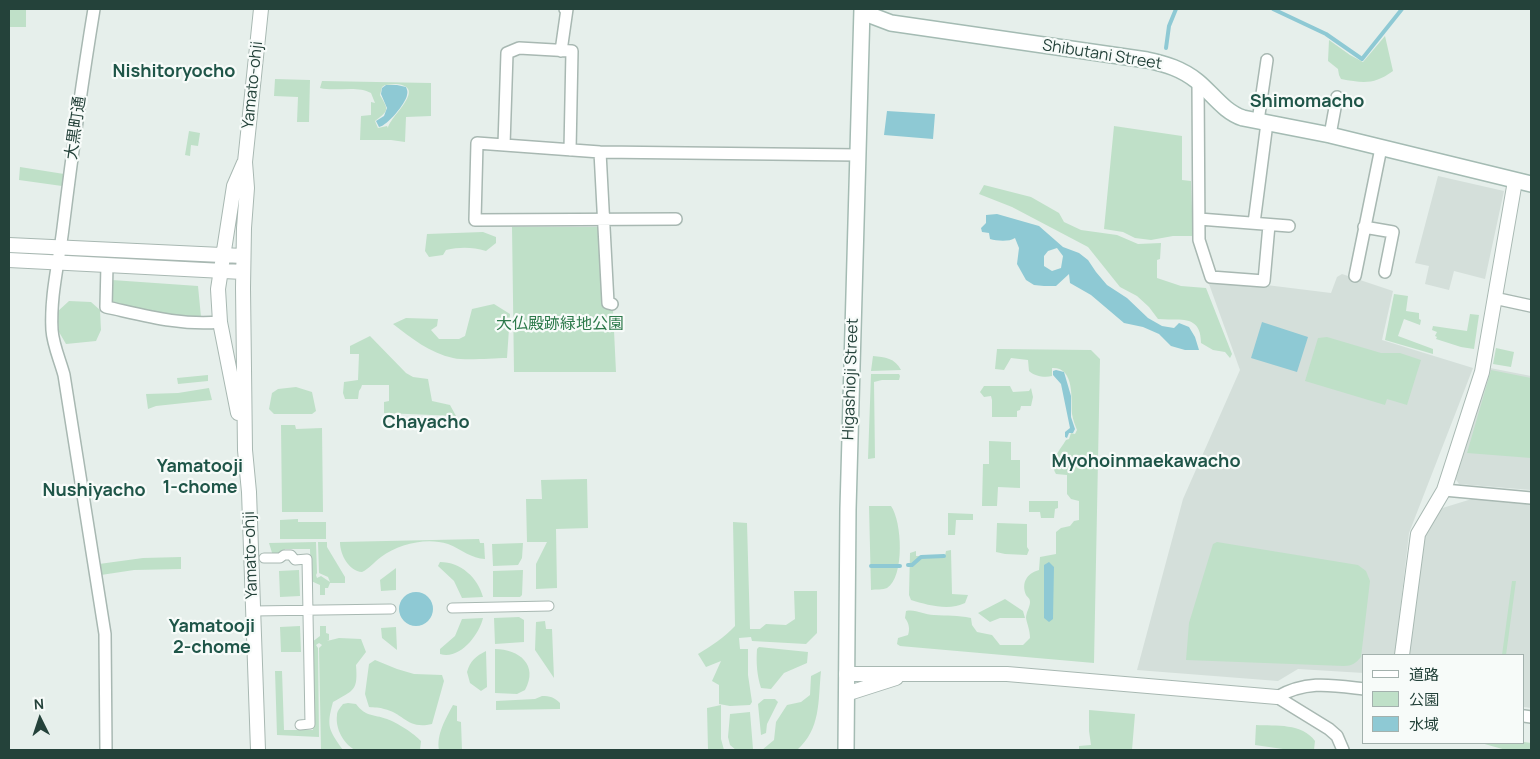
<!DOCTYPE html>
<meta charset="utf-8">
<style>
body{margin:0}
#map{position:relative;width:1540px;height:759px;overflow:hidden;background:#e6efeb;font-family:Manrope,"Noto Sans JP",sans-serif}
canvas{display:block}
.frame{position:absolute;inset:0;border:10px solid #24423a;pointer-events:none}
.legend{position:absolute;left:1362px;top:654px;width:162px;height:90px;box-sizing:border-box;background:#f7fbf9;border:1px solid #a3b1ad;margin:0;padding:6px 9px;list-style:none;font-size:15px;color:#24423a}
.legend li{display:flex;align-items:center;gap:10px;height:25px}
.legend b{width:25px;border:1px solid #a3b1ad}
.north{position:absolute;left:15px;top:694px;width:50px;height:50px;-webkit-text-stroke:4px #f7fbf9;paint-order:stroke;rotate:356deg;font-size:14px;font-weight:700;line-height:20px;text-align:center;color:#24423a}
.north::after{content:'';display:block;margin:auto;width:18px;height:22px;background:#24423a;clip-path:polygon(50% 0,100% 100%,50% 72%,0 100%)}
</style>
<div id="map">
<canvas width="1540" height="759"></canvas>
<div class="frame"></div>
<ul class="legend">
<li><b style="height:6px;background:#fff"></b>道路</li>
<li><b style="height:14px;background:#bfe0c8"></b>公園</li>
<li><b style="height:14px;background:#8ec9d4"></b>水域</li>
</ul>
<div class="north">N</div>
</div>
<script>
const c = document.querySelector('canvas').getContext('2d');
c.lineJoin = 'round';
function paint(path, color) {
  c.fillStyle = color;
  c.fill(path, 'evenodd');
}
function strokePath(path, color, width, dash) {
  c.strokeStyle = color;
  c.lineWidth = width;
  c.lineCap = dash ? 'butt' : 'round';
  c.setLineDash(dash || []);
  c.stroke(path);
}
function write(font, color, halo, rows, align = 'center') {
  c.font = font + ' Manrope,"Noto Sans JP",sans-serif';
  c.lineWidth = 4.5;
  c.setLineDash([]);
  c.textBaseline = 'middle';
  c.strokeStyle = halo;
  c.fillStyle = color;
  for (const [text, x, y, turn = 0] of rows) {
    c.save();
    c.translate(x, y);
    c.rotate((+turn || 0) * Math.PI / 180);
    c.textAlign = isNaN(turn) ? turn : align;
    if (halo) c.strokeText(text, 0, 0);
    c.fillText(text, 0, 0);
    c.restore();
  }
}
paint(new Path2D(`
 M1438 176 1504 191 1485 279 1454 271 1449 290 1425 284 1429 266 1415 263Z
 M1342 274 1393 291 1382 340 1473 368 1409 533 1395 655H1364V673L1298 669 1278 681 1137 670 1183 499 1240 370 1209 284 1226 280 1331 293 1337 277Z
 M1490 368 1531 376V490L1459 484 1455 478Z
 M1475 498 1531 504V708L1524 707V655H1407L1421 534 1436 510Z`), '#d4dfda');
paint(new Path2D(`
 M9 9H26V27H9Z
 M1385 36 1393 71C1374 85 1363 83 1341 79L1339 75 1338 69 1328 61 1329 40 1350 55 1363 62Z
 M275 79 310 80 309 122H297L298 97 274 96Z
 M322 81 431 83V116L406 117 405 142 391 140H360L361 116 371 115V102L375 103 371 93C357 85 336 92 320 88ZM396 84C428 87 391 115 388 128L387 126 378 128 375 121C390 110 388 109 380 95L382 87 385 85Z
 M1114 126 1182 136V180L1191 181 1193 236H1173L1151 240 1135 238 1123 232 1104 229Z
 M189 131 200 133 198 146 191 145 190 156 185 155Z
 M20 167 64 174 62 186 19 180Z
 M984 185 1031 197 1059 213 1064 222 1081 230 1117 235 1138 244 1161 243 1160 259 1157 260V278L1181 286 1206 288 1232 354 1230 358 1225 352 1213 350 1201 343C1201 313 1179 321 1158 319L1149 307 1137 296 1120 287 1088 247 1012 207 979 194Z
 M512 227H599L604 309 613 310 616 372H514Z
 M483 232 496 237V243L486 251C472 247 460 247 446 250L443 255 429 257 425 251 427 234Z
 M112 280 198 286 201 317 191 318 112 303Z
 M1394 294 1408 296 1406 311 1419 313V319L1421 320 1420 325 1404 319 1398 336 1433 349V354L1385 340Z
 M69 301 91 302 100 310 101 330 96 341 66 344 59 332 57 312Z
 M494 304 510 314 507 358C491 358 467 361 453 358 430 353 411 338 393 324L406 318 438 319 437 326 431 330 439 339H459L465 336 472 309Z
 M1470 314 1479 315 1474 349 1461 347 1436 339 1437 337 1435 336 1437 332 1432 330 1433 326 1467 331Z
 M370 336 406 373 413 377 428 379 432 401 450 405 456 416 384 413V402L389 401V385H362L361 388 359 391 358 399H345L343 393 344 382 358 380 359 354H350V346Z
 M1327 337 1381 353H1400L1421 360 1407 405 1387 399 1385 405 1305 381 1318 338Z
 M1496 348 1514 352 1511 367 1493 364Z
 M997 349 1091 350 1100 359 1094 663 900 646 897 644 898 638 908 635C910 629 909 623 905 618L906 611C916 609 924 615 934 615 948 616 957 615 971 618L972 625 977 632 992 635 1000 645H1023L1030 638C1030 630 1027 624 1026 618 1026 612 1030 607 1030 602 1030 598 1028 598 1026 595 1021 583 1027 573 1039 570L1040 557 1056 554V532L1061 528 1070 526 1074 521 1079 520V501L1071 499 1067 494V475L1056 474C1049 462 1059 451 1066 440L1069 439 1071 433 1075 434 1077 430C1075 425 1073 420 1072 414 1071 399 1075 367 1052 368V376C1045 378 1034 376 1029 371L1028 360 1011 358 1004 370 995 369Z
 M873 356C885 357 895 358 901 370L871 371Z
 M1491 370 1531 378V458L1467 453Z
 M871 374H899L900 376 899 380H882L874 382 875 458 868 459Z
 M208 375V381L178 384 177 378Z
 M984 386H1010L1013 392 1029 391 1031 388 1033 397 1031 406H1021L1020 410 1017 411V417H992V400L991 396 984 397 980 392Z
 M296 387 312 392 316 411 312 414H274L269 409 272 393 278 389Z
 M209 388 212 400 156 406 148 409 146 394 178 393Z
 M281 425H295L296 429 322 428 323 512H282Z
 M989 441 1011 442V460H1020V488L998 487 997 506H982L983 464H989Z
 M587 479 588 528 556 529 557 588 536 589V564L547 542H527L526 499H542L541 480Z
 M1029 501H1058V508L1055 509 1054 518H1041L1040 512H1029Z
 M869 506H891C902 521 905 577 887 588 883 590 876 589 871 590Z
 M948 513 973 514V520H956L955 535H948Z
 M298 519V522H326V539H280V520Z
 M733 522 747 523 750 629H760L766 624 786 625 795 619 794 591H817V633L806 644 752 641 751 637 739 638 740 649H748V675L752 702 750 705 730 706 719 704V685L712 681 721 661 706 667 698 654C711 646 724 638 735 626Z
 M997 523 1027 524V547L1029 550 1027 555 1005 554 996 552Z
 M479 539 480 543H484L485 559C472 559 461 549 448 544 426 537 399 544 381 557 374 562 369 569 362 572 349 571 340 555 340 542Z
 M316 542 317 573 316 575 317 578 321 576 330 582 328 577 319 573 318 542H327V547L345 577V583H330L328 588H325V595H320V585L311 581 310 549H285L282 555 273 556 269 543Z
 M1217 542 1358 565 1366 571 1370 581 1361 657C1356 663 1352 666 1344 666L1186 660 1189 623 1213 544Z
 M523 543 522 558 518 565 493 566 492 544Z
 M951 550 952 594 968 595 965 603C949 611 927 605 911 600L909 595 910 553 916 551V556H945L946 551Z
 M181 557V569L134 570 101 575 99 564 143 558Z
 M440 562C461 562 478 578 483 597L462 598 454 581 438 566Z
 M396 568V590L381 591 380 580Z
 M299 570 300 596 280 597 279 571Z
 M523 570 522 595 520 597H493V571Z
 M1512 581H1516L1506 655H1502Z
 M1005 599 1023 611 1025 618H1000L990 622 978 613Z
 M519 617 524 620V642L495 644 494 618Z
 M483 618C479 635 460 660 440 654V649L455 636 462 619Z
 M545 621 546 629H552L554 678 535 650 536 622Z
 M300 626 301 652H281L280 627Z
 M320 626H326V633L329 634V640L327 641 339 638 361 639 366 652 356 665C358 691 354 690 333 702 326 727 329 730 343 750H321L319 648 326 641 322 645 319 643 316 645 318 648 319 737 277 735 275 671H282L284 730H313L312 642 320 636Z
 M396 627 397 650 382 638 381 628Z
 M759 647 808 652 807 663 784 673 771 689 761 688C757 675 756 663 757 649Z
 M495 649C519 649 539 665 525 690L517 694 495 693Z
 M486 651 487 687 481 691 470 683 467 672C470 661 476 656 486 651Z
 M375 660 397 669 414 674 442 675 444 681 432 724C407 730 404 713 384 709 380 707 374 708 369 707L365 694 369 664Z
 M821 671C818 701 821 729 797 750H762L774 740 776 722 787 705 801 702 810 695 811 676Z
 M542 696C550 696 554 697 560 703V709L496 710V701L535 699Z
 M764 699H775L778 702 767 724 766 733 761 735 758 704Z
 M348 703 356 704C366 717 373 714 387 719 396 722 415 734 421 741L420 750H355C344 744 335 729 337 715 337 711 340 708 343 704Z
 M453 705 457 706V721L461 722 462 750H439C436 735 446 718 453 705Z
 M721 705V739L724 750H708L707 708Z
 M1089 710 1135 714 1132 750H1079V746L1091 745 1089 731Z
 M750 712 753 749 752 750H736L730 745 728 737 730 714Z
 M1256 725C1276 726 1302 723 1315 741L1314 750H1290L1255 745Z
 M1524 742 1531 743V750H1506L1481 743Z`), '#bfe0c8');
paint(new Path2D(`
 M386 85H397L406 87C407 90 408 91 407 95 406 103 387 126 379 127L376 121 384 116 387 108 381 94 382 88Z
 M887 111 935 114 933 139 884 135Z
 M997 214 1039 226 1063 247 1079 253 1088 260 1096 272 1107 285 1127 298 1148 318 1162 326 1174 328 1179 323 1189 327 1195 337 1199 350H1185L1171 346 1159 334 1143 327 1124 323 1091 295 1070 283 1069 274 1056 286H1044L1034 285 1026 280 1017 264 1019 248 1015 238C1009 242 997 241 990 239L989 233 982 232 981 228 986 223V215ZM1057 248 1063 256 1061 268 1052 271 1044 266V256L1048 251Z
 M1262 322 1308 337 1297 372 1251 358Z
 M1056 370 1064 372 1071 396V417L1075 429 1073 433H1069L1067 438 1065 437V432L1070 428 1061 384 1053 375V371Z
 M1049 562 1054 567 1053 619 1049 622 1044 618V565Z
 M399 609a17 17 0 1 1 34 0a17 17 0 1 1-34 0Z`), '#8ec9d4');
strokePath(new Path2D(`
 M1273 9 1326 34 1362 59 1402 9
 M1166 48 1169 26 1176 9
 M908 565H912L921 557 944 556
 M871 566H900`), '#8ec9d4', 4);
const pedestrian = new Path2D(`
 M264 558H280L284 555H291L295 560 307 559 310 724 300 725
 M452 608 549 606
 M253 611 391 609`);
const minor = new Path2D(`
 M94 9C82 82 72 155 63 228 59 262 50 295 52 330 53 345 60 360 64 375L105 634 106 750
 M561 51 567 9H565
 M1198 82 1199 240 1211 277 1264 281 1269 225
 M1258 121 1267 60
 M1330 135 1337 97
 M504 145 507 53 519 48 572 51 570 150
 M600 152 608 303 612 304
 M676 219 475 220 477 143 600 152 858 155
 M1199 219 1289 226
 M1254 223 1267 123
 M1364 227 1393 232 1385 272
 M107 265 106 307C143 315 181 326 220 322
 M1355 276 1381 148
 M1494 298 1531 306
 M1444 490 1531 498
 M1524 716 1531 717
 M1343 750 1337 736 1329 729 1277 697C1307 680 1331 685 1364 689`);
const tertiary = new Path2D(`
 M9 245 243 256
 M9 260 243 272
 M238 413 220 322 218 289 234 186 244 163
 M1402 655 1418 534 1444 490 1482 372 1515 181
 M846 674H1007L1277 697
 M846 694 896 678
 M258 750 249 492 245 450 243 288 244 228 247 188 245 162 261 9`);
const secondary = new Path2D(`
 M862 12 891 23 1147 60C1166 64 1182 69 1197 81 1212 93 1224 112 1243 118L1330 135 1531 184
 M846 750 848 509 862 9`);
strokePath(pedestrian, '#a8b8b2', 11);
strokePath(minor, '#a8b8b2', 14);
strokePath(tertiary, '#a8b8b2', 16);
strokePath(secondary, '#a4bbb3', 18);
strokePath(pedestrian, '#fff', 9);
strokePath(minor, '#fff', 11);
strokePath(tertiary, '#fff', 14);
strokePath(secondary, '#fff', 15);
write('16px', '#24423a', '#f7fbf9', [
 ["Shibutani Street",1102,55,9],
 ["Yamato-ohji",253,85,-84],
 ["大黒町通",76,128,-82],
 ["Higashioji Street",851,379,-88],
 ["Yamato-ohji",251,555,-92]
]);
write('16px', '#2d7a4b', '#f7fbf9', [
 ["大仏殿跡緑地公園",560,325]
]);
write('bold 18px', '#1f5548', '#f7fbf9', [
 ["Nishitoryocho",174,72],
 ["Shimomacho",1307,102],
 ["Chayacho",426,423],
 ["Myohoinmaekawacho",1146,462],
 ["Yamatooji",200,467],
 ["1-chome",200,488],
 ["Nushiyacho",94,491],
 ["Yamatooji",212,627],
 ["2-chome",212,648]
]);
</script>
